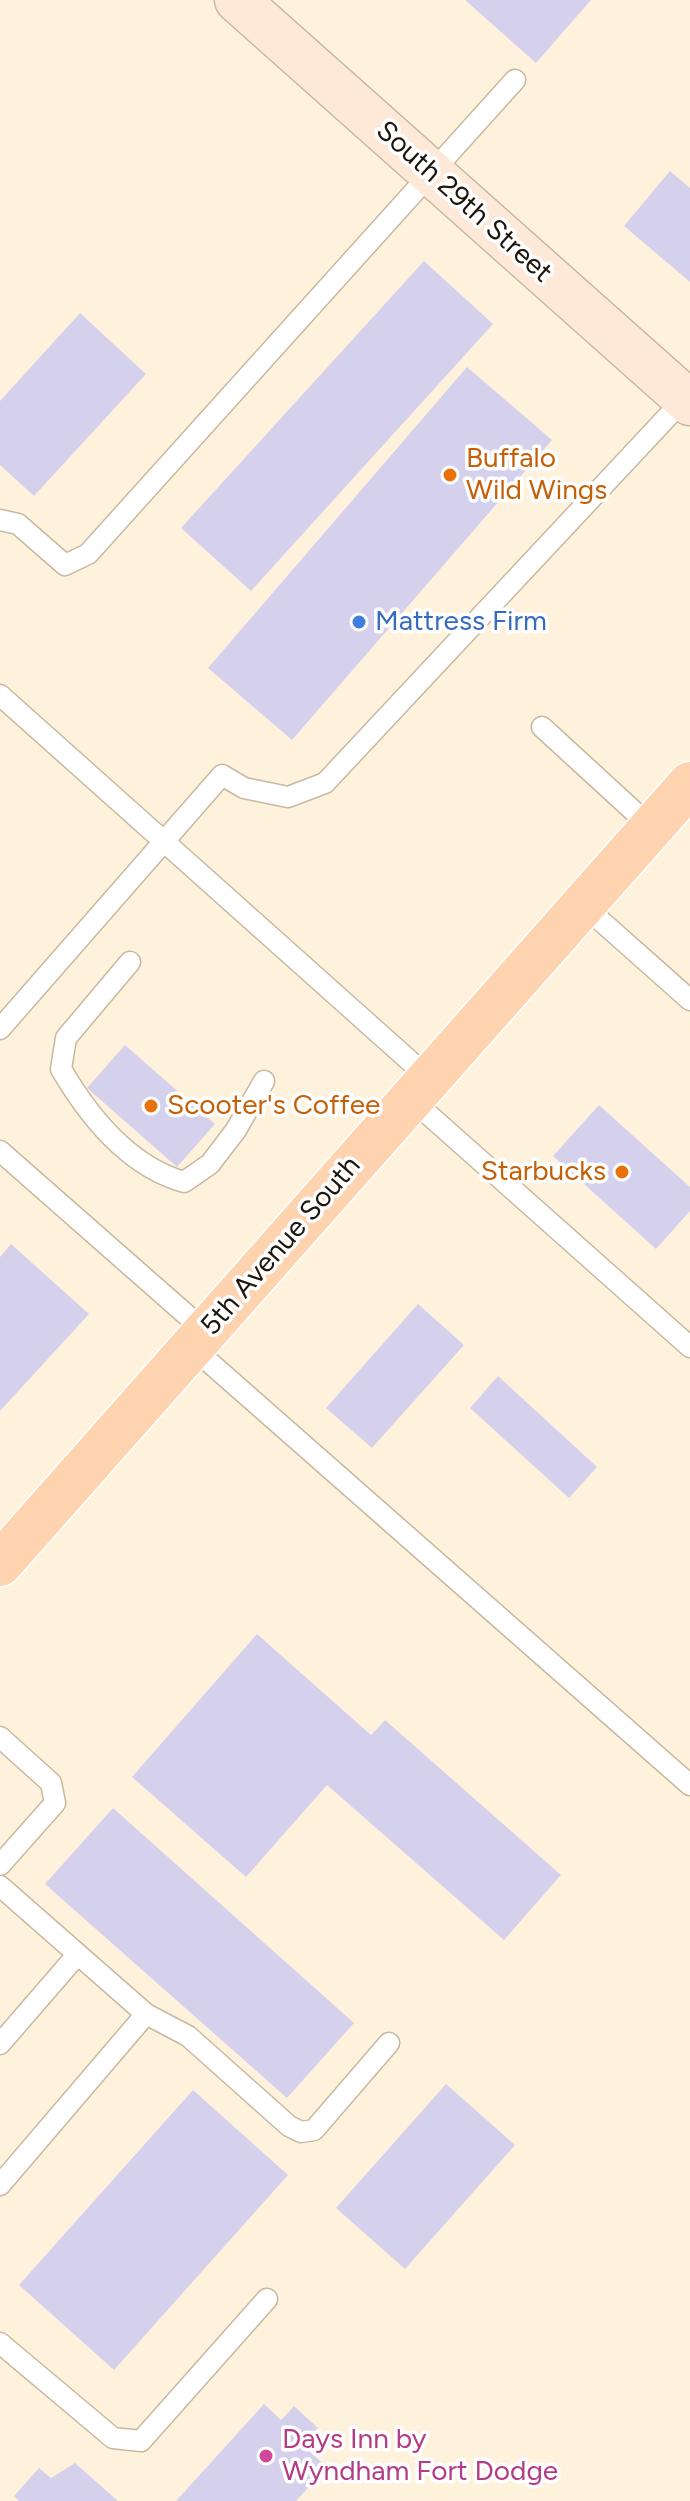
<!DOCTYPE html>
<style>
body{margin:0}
canvas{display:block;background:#fff2dd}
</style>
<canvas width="690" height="2501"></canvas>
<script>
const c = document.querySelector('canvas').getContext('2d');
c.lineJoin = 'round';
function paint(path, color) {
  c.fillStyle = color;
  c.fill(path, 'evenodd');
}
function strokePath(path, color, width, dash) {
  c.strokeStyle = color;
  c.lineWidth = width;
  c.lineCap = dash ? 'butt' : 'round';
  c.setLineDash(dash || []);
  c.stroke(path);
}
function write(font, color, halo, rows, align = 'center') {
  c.font = font + ' Figtree,sans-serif';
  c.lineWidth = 7;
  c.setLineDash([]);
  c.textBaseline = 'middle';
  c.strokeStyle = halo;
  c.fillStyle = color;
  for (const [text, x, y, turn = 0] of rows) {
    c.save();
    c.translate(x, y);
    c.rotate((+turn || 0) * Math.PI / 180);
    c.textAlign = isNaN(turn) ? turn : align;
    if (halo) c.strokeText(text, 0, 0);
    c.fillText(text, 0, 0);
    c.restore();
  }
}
paint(new Path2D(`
 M465 0H591L536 63Z
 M670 171 690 188V282L624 226Z
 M424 261 493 324 251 591 181 528Z
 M80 313 146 374 34 496 0 465V401Z
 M467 367 552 440 292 740 208 668Z
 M125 1045 215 1124 177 1167 87 1088Z
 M599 1105 690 1187V1211L656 1249 553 1156Z
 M11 1244 89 1314 0 1411V1257Z
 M418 1304 464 1345 372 1448 326 1408Z
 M498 1376 597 1467 569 1498 470 1408Z
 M257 1634 371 1735 385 1720 561 1875 504 1940 327 1785 246 1877 132 1777Z
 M113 1808 354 2023 287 2098 45 1884Z
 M446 2084 515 2145 405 2269 336 2208Z
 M193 2090 288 2175 114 2370 19 2285Z
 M264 2404 281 2420 294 2406 318 2428 302 2445 327 2467 296 2501H176Z
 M75 2463 118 2501H19L14 2496 39 2468 51 2478Z`), '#d5d1ed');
const lane = new Path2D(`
 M0 520 18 524 65 565 88 554 515 80
 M0 695 430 1079
 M542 727 651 827
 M583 905 690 1000
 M130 962 66 1038 61 1069C89 1117 128 1166 184 1182L210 1164 236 1130 264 1081
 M0 1029 222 775 244 788 288 797 325 783 685 398
 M411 1099 690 1347
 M0 1151 206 1332
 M192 1347 690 1785
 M0 1737 51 1783 55 1803 0 1865
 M0 1886 146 2014 0 2185
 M146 2014 188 2036 289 2126 301 2132 314 2130 389 2043
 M0 2044 77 1955
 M0 2343 113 2438 141 2441 267 2299`);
const secondary = new Path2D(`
 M237 0 690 403`);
const primary = new Path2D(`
 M0 1564 690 784`);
strokePath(lane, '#c9b8a0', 23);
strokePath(secondary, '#c9b8a0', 47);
strokePath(primary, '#fff', 47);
strokePath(lane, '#fff', 20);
strokePath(secondary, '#fee9d8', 44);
strokePath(primary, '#fed3b0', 44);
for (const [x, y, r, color] of [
 [450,475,8,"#e8710a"],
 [359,622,8,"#3f7fe0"],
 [151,1106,8,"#e8710a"],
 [622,1172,8,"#e8710a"],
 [266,2456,8,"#d1479c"]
]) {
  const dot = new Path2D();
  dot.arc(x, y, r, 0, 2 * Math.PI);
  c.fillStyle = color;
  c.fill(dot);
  strokePath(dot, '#fff', 3);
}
write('28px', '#1c160d', '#fff', [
 ["South 29th Street",464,202,42],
 ["5th Avenue South",281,1246,-49]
]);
write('28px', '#c56008', '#fff', [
 ["Buffalo",466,459],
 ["Wild Wings",466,491],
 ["Scooter's Coffee",167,1106],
 ["Starbucks",606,1172,"right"]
], 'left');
write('28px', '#366cbe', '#fff', [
 ["Mattress Firm",375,622]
], 'left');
write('28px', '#b23c85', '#fff', [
 ["Days Inn by",282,2440],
 ["Wyndham Fort Dodge",282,2472]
], 'left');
</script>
